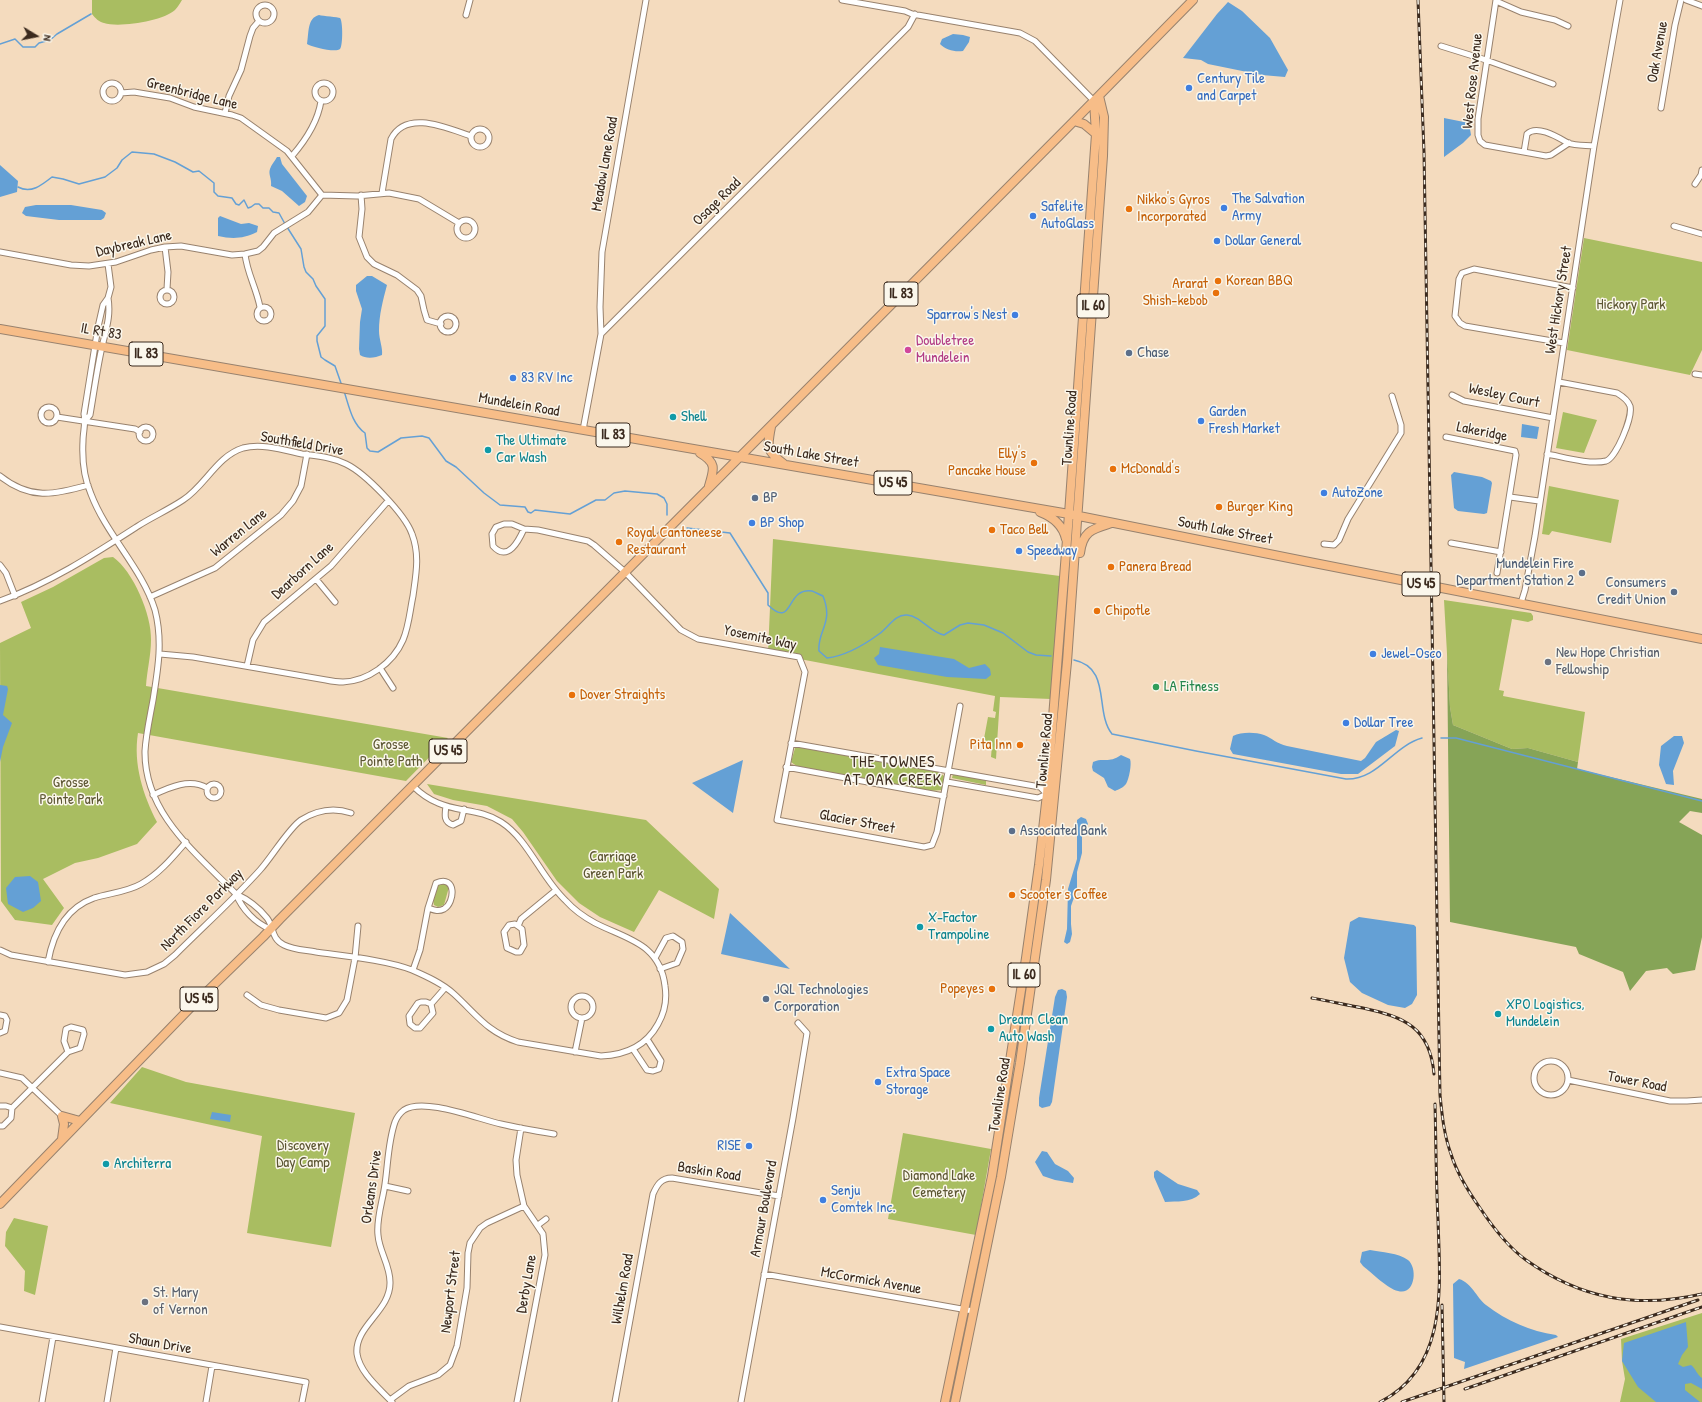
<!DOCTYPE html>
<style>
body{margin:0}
#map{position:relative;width:1702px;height:1402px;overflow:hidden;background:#f4dbbe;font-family:"Patrick Hand",sans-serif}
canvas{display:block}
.north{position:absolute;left:16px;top:16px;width:40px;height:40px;-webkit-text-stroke:3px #fbf7ec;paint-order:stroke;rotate:100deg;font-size:11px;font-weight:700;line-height:16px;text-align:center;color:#3b2a1e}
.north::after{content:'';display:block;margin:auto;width:14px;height:18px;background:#3b2a1e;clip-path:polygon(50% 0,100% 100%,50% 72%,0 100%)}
</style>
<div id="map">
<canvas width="1702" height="1402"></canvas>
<div class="north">N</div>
</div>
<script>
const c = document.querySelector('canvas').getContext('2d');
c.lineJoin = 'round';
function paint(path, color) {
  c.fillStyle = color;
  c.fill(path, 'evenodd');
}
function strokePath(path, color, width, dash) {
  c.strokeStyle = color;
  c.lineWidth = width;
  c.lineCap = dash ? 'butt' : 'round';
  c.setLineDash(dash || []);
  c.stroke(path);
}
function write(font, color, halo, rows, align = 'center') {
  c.font = font + ' "Patrick Hand",sans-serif';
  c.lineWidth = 3;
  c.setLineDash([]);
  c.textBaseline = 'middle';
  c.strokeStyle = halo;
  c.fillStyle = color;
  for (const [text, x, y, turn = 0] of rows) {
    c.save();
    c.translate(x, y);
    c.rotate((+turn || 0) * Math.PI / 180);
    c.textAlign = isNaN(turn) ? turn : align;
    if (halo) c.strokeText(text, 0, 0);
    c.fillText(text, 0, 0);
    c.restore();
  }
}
paint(new Path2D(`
 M92 0H182C180 3 178 7 175 10 163 21 119 28 104 23 99 22 95 18 92 14Z
 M1584 238 1702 262V350L1690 375 1567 350Z
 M1563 412 1597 420 1584 453 1556 448Z
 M1549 486 1619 500 1611 543 1552 531 1549 535 1542 534Z
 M773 539 1060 576 1051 699 1000 697 996 759 991 757 992 745 983 744 988 717 995 718 996 712 993 711 995 696 768 653Z
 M113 557C133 571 152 615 151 640 151 655 147 671 146 686L448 738 406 781 138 733C133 764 143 795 157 822L137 844 98 858 75 863 43 879 64 908 52 925 15 920 1 901 0 643 31 628 21 602 53 587 104 558Z
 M1444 600 1531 613 1533 616V620L1528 622 1512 619 1499 690 1504 691 1503 696 1585 712 1578 762 1528 748 1512 749 1453 725 1450 707Z
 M803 747 932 770 939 772 944 776 942 790 930 791 798 767 791 762 795 748Z
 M953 774 986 780V785L952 778Z
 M427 784 646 820 719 889 714 919 659 890 634 932 600 917 579 903 557 881 523 832 512 819 487 806 453 800 434 794Z
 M444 883 449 887 444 905 438 907 434 905 433 900 438 885Z
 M142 1067 186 1082 355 1113 331 1247 247 1233 262 1136 110 1103Z
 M903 1133 991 1149 976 1235 888 1219Z
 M14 1218 48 1226 35 1295 24 1291 25 1271 5 1246 6 1232Z
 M1702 1313V1402H1620L1625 1379 1622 1361 1621 1339Z`), '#a9bd61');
paint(new Path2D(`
 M1447 651 1450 707 1453 725 1512 749 1528 748 1578 762 1577 769 1702 799V813L1690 811 1679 822 1702 835V937L1695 970 1673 974 1667 968 1646 971 1630 991 1623 972 1579 954 1576 947 1450 922Z`), '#86a457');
paint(new Path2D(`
 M1228 2 1242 11 1270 38 1288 70 1285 77 1262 75 1208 64 1201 60 1183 58 1217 14Z
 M319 15C323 16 338 17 340 18 343 21 343 46 340 49 336 53 312 47 307 44 309 33 307 18 319 15Z
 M953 34 963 35 970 37 969 42 963 51C954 52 946 50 940 44L942 39Z
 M1444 118 1469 123 1471 135 1463 143 1444 157Z
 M277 157H280L282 164 307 196 305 202 299 206 282 191 271 186C272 179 268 174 270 169 271 165 275 161 277 157Z
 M0 165 18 181 17 192 0 197Z
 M36 205H71L102 210 106 213 104 218 101 220H59L26 216 22 213 25 207Z
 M220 216 241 224 249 223 258 226 257 232C243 239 232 239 218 236V218Z
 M367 276H372L387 285C383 300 379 315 379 331 379 339 383 348 382 355 375 358 366 359 360 355L359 349 360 322 362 309 356 291V285Z
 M1522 424 1539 427 1537 439 1521 437Z
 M1454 472 1482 477 1491 481 1492 483 1487 513 1484 514 1458 511 1454 508 1451 475Z
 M880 647 954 659 969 668 985 664 990 669 991 675 986 679 947 677 878 665 874 658 879 654Z
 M0 685 7 686 8 689 3 715 12 723 3 747 0 762Z
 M1396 730 1399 731 1395 746 1358 774H1341L1233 754 1230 749 1233 736C1241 732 1255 732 1264 735 1272 738 1277 744 1287 746L1361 761 1365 758 1376 742Z
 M1674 736H1682L1684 743 1673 771 1674 785 1666 784 1659 765 1661 746Z
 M1121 755 1130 759C1132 764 1129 779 1126 784 1123 788 1119 789 1115 791L1108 787 1104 778 1093 771 1092 767 1093 762C1104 757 1108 764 1121 755Z
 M743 760 733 813 692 783Z
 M1081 817 1086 819 1088 824 1082 833V853L1077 872V889L1071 906V924L1072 934 1070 942 1067 944 1064 942 1067 929 1068 889 1077 859V820Z
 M30 876 38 882 41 901 33 908 23 912 8 904 6 888 15 877Z
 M730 913 790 969 721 954Z
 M1359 917 1414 925 1416 927 1417 995 1412 1004 1405 1008 1388 1005 1362 993 1350 982 1344 958 1350 922Z
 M1062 989 1066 991 1067 997 1052 1102 1050 1106 1042 1108 1039 1106V1098L1055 997 1058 990Z
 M212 1112 231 1115 230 1122 210 1119Z
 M1042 1151 1047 1152 1055 1164 1068 1171 1074 1178 1073 1183 1055 1180 1043 1176 1035 1162Z
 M1157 1170 1178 1184 1197 1190 1200 1194C1190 1203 1177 1201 1165 1202L1154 1177V1172Z
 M1370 1250C1381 1252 1399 1253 1408 1260 1418 1268 1415 1296 1398 1291 1388 1289 1372 1273 1363 1266L1360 1262 1362 1252Z
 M1459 1279C1472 1283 1476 1297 1486 1305 1507 1321 1530 1331 1556 1335L1558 1337 1464 1369 1465 1362 1454 1358 1453 1284Z
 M1686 1322 1688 1347 1682 1355 1678 1364 1683 1367 1691 1365C1696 1369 1697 1375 1702 1378V1389L1691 1383 1685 1384V1390L1700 1402H1656L1638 1387 1622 1361 1624 1343Z`), '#64a0d5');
strokePath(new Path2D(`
 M0 44 15 39 23 47H35L39 43 50 40 57 34 91 14
 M18 187C31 194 42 185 52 177L63 179 79 184 105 177 117 168 122 160 132 152 154 154 175 162 193 172 199 171 214 183V192L218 196 232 198 236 204 239 205 244 200 248 208 251 207 255 204H259L263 208H269L273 212 279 213 285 224
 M287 227 301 249 304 267 306 272 313 279 316 286 325 299V326L317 336V341L321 357 325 360 335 366 342 386
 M344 391C349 406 352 424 365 433L367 448 370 451 378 452 401 438 422 436 429 438 446 461 456 467 484 493 500 505 525 507 528 512 531 513 535 510 570 514 596 500H605L614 493 625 491 657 494 664 498 667 504V515
 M687 528 730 533 768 593V605C794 630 785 587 812 591 815 592 820 595 823 596 834 623 817 631 819 651L827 658C845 656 864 645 879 634 888 628 895 614 907 615 921 616 929 632 944 635L960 625 968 623 984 625 1003 633 1028 652 1036 655 1051 656
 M1074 660C1112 668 1094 711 1112 734L1196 751 1346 779C1378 780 1393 746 1422 738
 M1441 738H1456L1702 801`), '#64a0d5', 1.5);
const street = new Path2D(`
 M842 0 905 11 912 14 1020 33 1035 41 1094 101
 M1496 0 1478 119V135L1480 141 1485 145 1546 156 1551 155 1569 143
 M1686 0 1702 6
 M1496 1 1521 12 1555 20 1568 26
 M256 14a9 9 0 1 1 18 0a9 9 0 1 1-18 0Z
 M466 15 470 0
 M1441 46 1486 60 1553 84
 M103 92a9 9 0 1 1 18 0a9 9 0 1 1-18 0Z
 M315 92a9 9 0 1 1 18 0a9 9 0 1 1-18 0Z
 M121 93 134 92 170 98 194 107 232 115 241 118 287 151 322 195
 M1661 108 1675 25 1681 0
 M225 113 229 96 241 70 250 36 253 28 259 21
 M471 138a9 9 0 1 1 18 0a9 9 0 1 1-18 0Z
 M1524 152 1527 134C1537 124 1559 138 1568 143 1576 146 1587 145 1594 146
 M292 156C305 141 318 121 321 101
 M1695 184 1701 175 1702 170
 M382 193 391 139C406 109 447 128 471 136
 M322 195 357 196 389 193 419 199 459 223
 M361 195 362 209 359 237 367 257 374 264 397 275 417 290 421 296 424 310 427 320 441 324
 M457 229a9 9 0 1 1 18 0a9 9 0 1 1-18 0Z
 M1674 226 1702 234
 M165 247 168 272 167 289
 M0 252 71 265 89 266 116 262 151 250 165 247 181 246 232 255 245 254 258 251 263 247 274 233 308 212 322 195
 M245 254C247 273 256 287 260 307
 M108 264 111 287 108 298 103 305 98 327 84 414C86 423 83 432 83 441 82 459 84 478 91 494 107 536 142 568 155 610 163 641 158 669 153 700 150 717 146 734 145 751 144 813 196 853 236 894 242 909 255 923 270 929
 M160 297a7 7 0 1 1 14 0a7 7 0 1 1-14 0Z
 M257 314a7 7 0 1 1 14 0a7 7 0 1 1-14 0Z
 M440 324a8 8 0 1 1 16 0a8 8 0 1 1-16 0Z
 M601 334 600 307 602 252 646 0
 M1564 343 1465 326 1460 323 1455 316 1459 279 1462 273 1474 269 1573 288
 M1695 374 1702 375
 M1452 395 1464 401 1553 418
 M41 415a8 8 0 1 1 16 0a8 8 0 1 1-16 0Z
 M57 417 135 429 140 432
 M85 421 90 415C94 392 97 369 102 347 106 329 111 316 108 298
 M139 434a7 7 0 1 1 14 0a7 7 0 1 1-14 0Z
 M583 430 601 334 908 27 915 14
 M1446 437 1515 451 1516 455 1497 573
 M1547 454C1563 457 1590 465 1606 461 1616 458 1633 417 1630 406 1628 400 1622 396 1617 393L1559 382
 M0 476C30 500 54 495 88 485
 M1510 497 1539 501
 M524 529C519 540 508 563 493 546L492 534 496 527 504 524H512L524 529 538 530 588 541 594 545 625 572 681 630 698 639 799 657 805 672 777 820 924 847 932 845 937 832 960 706
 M1451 543 1501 552
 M1324 544 1334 545 1339 540 1348 519 1401 433V425L1392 396
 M0 565 6 573 15 596
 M316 579 335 602
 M150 597 215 568 281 515 293 501 301 486 307 454
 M0 601C50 583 93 555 138 526 152 517 168 510 183 500 205 486 217 456 243 448 262 443 284 450 302 454 317 456 332 457 346 464 365 473 405 514 412 534 420 555 416 574 413 596 410 610 409 626 403 640 393 663 368 681 343 682 337 682 331 681 326 680L193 657 160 654
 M1521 603 1525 590 1535 536 1594 146 1620 0
 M247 666 253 640 264 622 331 566 388 501
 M380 668 393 688
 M791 743 1040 787 1047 794 1038 798 947 782
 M786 767 944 796
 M207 791a7 7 0 1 1 14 0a7 7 0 1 1-14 0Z
 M153 795C170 787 190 778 207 788
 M446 806C445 814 443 822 453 825L461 821 464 809
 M236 894C247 899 259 908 267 918 274 927 271 939 284 945 294 950 306 950 316 952 344 956 386 960 412 970 426 976 442 983 454 994 477 1015 487 1032 518 1042L601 1056C625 1055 646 1046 658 1024 665 1012 667 999 665 986 660 943 626 939 595 923 584 917 574 910 566 901 541 878 529 840 501 822 481 809 458 812 438 803 428 799 420 793 413 786
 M515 924 522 929 524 945 520 952H516L507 948 504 932 509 925Z
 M518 926 521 919 555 891
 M0 950 11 955 125 975 147 972 164 964 175 955C203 927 233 900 260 870 271 858 289 828 301 820 317 810 333 807 351 813
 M655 958 666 938 673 936 682 942 683 949 677 963 660 969
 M48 962C53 934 66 908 94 898 110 893 127 892 141 884 159 874 173 857 186 842
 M413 970 420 950 428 908C434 910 438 912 444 909 455 903 457 874 436 883L428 908
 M247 995 261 1005 279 1010 326 1018 339 1013 347 1000 355 958 358 926
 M571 1007a11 11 0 1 1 22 0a11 11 0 1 1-22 0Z
 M421 1002H426L431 1004 433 1013 420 1028H415L410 1024 409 1016 418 1003Z
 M431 1004 445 988
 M0 1015 5 1016 7 1020 5 1031 0 1033
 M633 1049 647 1070 653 1071 659 1069 661 1061 647 1039
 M575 1052 582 1018
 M1534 1078a17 17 0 1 1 34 0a17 17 0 1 1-34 0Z
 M0 1073 22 1078 62 1116
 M1568 1080 1670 1101H1687L1702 1100
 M0 1106H6L12 1108
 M0 1126H3L11 1118 12 1108 68 1052 80 1048 84 1034 83 1030 71 1027 66 1029 64 1041 68 1052
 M385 1186 408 1191
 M538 1225 546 1219
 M764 1274 973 1311
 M0 1327 306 1382 302 1402
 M390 1400 409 1386 438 1375 450 1365 457 1346 467 1288 468 1253 470 1243 480 1228 487 1223 524 1206
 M42 1402 53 1337
 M107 1402 116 1348
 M206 1402 212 1366
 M392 1402C379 1388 360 1373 357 1354 354 1326 391 1311 390 1282 390 1265 379 1251 378 1235 376 1219 383 1200 385 1184 388 1164 388 1142 395 1122 397 1117 400 1113 404 1110 424 1097 478 1119 501 1124 518 1128 536 1131 554 1134
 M517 1402 545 1255 543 1234 524 1206 517 1175 516 1160 521 1128
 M615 1402 653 1194C657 1185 661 1178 672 1178L779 1196
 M741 1402 793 1118 807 1033 798 1023`);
const primary = new Path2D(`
 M1074 121 1084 124 1096 134
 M0 329 1069 514 1304 561 1702 639
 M771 427C767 447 766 451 784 464
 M700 453C717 463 714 469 709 486
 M1040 512C1053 517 1063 525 1066 539
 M1080 553C1083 530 1093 529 1112 523
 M62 1139 64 1124 62 1116 80 1121
 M0 1204 191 1007 263 937 280 919 1074 121 1193 0
 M945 1402 992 1176 1026 958 1039 865 1047 794 1069 514 1096 134 1094 101
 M955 1402 1001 1177 1020 1063 1046 880 1067 662 1103 156 1104 117 1099 96`);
strokePath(street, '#98826e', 7);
strokePath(primary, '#98826e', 10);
strokePath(street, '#fff', 5);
strokePath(primary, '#f7bd88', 8);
const rail = new Path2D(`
 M1418 0 1424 152 1440 1095C1442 1115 1444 1135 1451 1154 1457 1174 1468 1191 1480 1208 1492 1226 1508 1247 1526 1260 1581 1299 1637 1309 1702 1294
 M1312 998C1329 1001 1346 1005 1363 1008 1404 1017 1430 1027 1434 1074
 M1442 1305 1444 1402
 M1465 1389 1702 1307
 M1380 1402C1449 1367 1440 1285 1438 1220 1436 1181 1436 1142 1435 1104
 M1402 1402 1698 1300`);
strokePath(rail, '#3b2a1e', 3);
strokePath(rail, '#fbf7ec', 1.5, [4.5]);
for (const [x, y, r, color] of [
 [1189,88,4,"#3f7fe0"],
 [1224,208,4,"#3f7fe0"],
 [1129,209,4,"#e8710a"],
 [1033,216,4,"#3f7fe0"],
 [1217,241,4,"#3f7fe0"],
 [1218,281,4,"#e8710a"],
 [1216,293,4,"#e8710a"],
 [1015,315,4,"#3f7fe0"],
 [908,350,4,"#d1479c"],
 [1129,353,4,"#5c6f8a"],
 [513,378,4,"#3f7fe0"],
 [673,417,4,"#0f9aa8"],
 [1201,421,4,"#3f7fe0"],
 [488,450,4,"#0f9aa8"],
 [1034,463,4,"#e8710a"],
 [1113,469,4,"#e8710a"],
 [1324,493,4,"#3f7fe0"],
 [755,498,4,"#5c6f8a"],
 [1219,507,4,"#e8710a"],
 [752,523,4,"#3f7fe0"],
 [992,530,4,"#e8710a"],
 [619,542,4,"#e8710a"],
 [1019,551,4,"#3f7fe0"],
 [1111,567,4,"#e8710a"],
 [1582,573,4,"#5c6f8a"],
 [1674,592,4,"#5c6f8a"],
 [1097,611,4,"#e8710a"],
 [1373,654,4,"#3f7fe0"],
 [1548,662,4,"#6b7280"],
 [1156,687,4,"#2e9e5b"],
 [572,695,4,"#e8710a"],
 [1346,723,4,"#3f7fe0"],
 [1020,745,4,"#e8710a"],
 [1012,831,4,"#5c6f8a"],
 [1012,895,4,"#e8710a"],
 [920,927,4,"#0f9aa8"],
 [992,989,4,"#e8710a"],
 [766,999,4,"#5c6f8a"],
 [1498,1014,4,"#0f9aa8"],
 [991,1029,4,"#0f9aa8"],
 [878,1082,4,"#3f7fe0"],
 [749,1146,4,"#3f7fe0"],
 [106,1164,4,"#0f9aa8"],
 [823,1200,4,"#3f7fe0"],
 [145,1302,4,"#6b7280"]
]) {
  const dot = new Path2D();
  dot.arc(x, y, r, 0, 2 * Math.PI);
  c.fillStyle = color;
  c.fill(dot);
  strokePath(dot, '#fbf7ec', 1.5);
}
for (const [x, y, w] of [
 [901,294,34],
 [1093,306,32],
 [146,354,34],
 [613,435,34],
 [893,483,38],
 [1421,584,38],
 [448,751,38],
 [1024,975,32],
 [199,999,38]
]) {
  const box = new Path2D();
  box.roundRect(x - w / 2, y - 12, w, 24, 3);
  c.fillStyle = '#fbf7ec';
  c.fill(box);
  strokePath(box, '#3b2a1e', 1);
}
write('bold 14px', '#3b2a1e', null, [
 ["IL 83",901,294],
 ["IL 60",1093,306],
 ["IL 83",146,354],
 ["IL 83",613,435],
 ["US 45",893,483],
 ["US 45",1421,584],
 ["US 45",448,751],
 ["IL 60",1024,975],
 ["US 45",199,999]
]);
write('15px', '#3b2a1e', '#fbf7ec', [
 ["Oak Avenue",1658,52,-80],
 ["West Rose Avenue",1473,81,-84],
 ["Greenbridge Lane",192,94,14],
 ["Meadow Lane Road",605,164,-80],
 ["Osage Road",717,202,-45],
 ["Daybreak Lane",134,244,-13],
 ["West Hickory Street",1559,300,-81],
 ["IL Rt 83",101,332,10],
 ["Wesley Court",1504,396,12],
 ["Mundelein Road",519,405,10],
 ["Townline Road",1070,428,-86],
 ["Lakeridge",1482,432,11],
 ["Southfield Drive",302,444,10],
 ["South Lake Street",811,455,10],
 ["South Lake Street",1225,531,11],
 ["Warren Lane",239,533,-39],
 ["Dearborn Lane",303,571,-42],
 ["Yosemite Way",760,638,12],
 ["Townline Road",1045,751,-85],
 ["Glacier Street",857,822,11],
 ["North Fiore Parkway",202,910,-45],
 ["Tower Road",1637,1082,11],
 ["Townline Road",1000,1095,-81],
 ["Baskin Road",709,1172,9],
 ["Orleans Drive",372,1187,-82],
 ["Armour Boulevard",764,1209,-80],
 ["McCormick Avenue",871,1281,10],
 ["Derby Lane",527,1284,-80],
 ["Wilhelm Road",623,1289,-80],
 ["Newport Street",451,1292,-83],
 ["Shaun Drive",160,1344,10]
]);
write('15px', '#366cbe', '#fbf7ec', [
 ["Century Tile",1197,79],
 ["and Carpet",1197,96],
 ["The Salvation",1232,199],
 ["Army",1232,216],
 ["Safelite",1041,207],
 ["AutoGlass",1041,224],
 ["Dollar General",1225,241],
 ["Sparrow's Nest",1007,315,"right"],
 ["83 RV Inc",521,378],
 ["Garden",1209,412],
 ["Fresh Market",1209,429],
 ["AutoZone",1332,493],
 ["BP Shop",760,523],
 ["Speedway",1027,551],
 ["Jewel-Osco",1381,654],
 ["Dollar Tree",1354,723],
 ["Extra Space",886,1073],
 ["Storage",886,1090],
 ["RISE",741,1146,"right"],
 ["Senju",831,1191],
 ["Comtek Inc.",831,1208]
], 'left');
write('15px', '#c56008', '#fbf7ec', [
 ["Nikko's Gyros",1137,200],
 ["Incorporated",1137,217],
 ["Korean BBQ",1226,281],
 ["Ararat",1208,284,"right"],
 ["Shish-kebob",1208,301,"right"],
 ["Elly's",1026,454,"right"],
 ["Pancake House",1026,471,"right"],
 ["McDonald's",1121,469],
 ["Burger King",1227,507],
 ["Taco Bell",1000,530],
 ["Royal Cantoneese",627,533],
 ["Restaurant",627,550],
 ["Panera Bread",1119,567],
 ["Chipotle",1105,611],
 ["Dover Straights",580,695],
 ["Pita Inn",1012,745,"right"],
 ["Scooter's Coffee",1020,895],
 ["Popeyes",984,989,"right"]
], 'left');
write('15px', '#5c5632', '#fbf7ec', [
 ["Hickory Park",1631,305],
 ["Grosse",391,745],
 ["Pointe Path",391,762],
 ["Grosse",71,783],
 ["Pointe Park",71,800],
 ["Carriage",613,857],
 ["Green Park",613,874],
 ["Discovery",303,1146],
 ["Day Camp",303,1163],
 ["Diamond Lake",939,1176],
 ["Cemetery",939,1193]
]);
write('15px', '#b23c85', '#fbf7ec', [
 ["Doubletree",916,341],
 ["Mundelein",916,358]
], 'left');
write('15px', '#4e5e75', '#fbf7ec', [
 ["Chase",1137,353],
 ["BP",763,498],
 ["Mundelein Fire",1574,564,"right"],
 ["Department Station 2",1574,581,"right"],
 ["Consumers",1666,583,"right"],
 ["Credit Union",1666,600,"right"],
 ["Associated Bank",1020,831],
 ["JQL Technologies",774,990],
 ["Corporation",774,1007]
], 'left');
write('15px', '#0d838f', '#fbf7ec', [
 ["Shell",681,417],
 ["The Ultimate",496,441],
 ["Car Wash",496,458],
 ["X-Factor",928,918],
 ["Trampoline",928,935],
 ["XPO Logistics,",1506,1005],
 ["Mundelein",1506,1022],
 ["Dream Clean",999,1020],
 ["Auto Wash",999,1037],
 ["Architerra",114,1164]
], 'left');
write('15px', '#5b616d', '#fbf7ec', [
 ["New Hope Christian",1556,653],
 ["Fellowship",1556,670],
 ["St. Mary",153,1293],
 ["of Vernon",153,1310]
], 'left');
write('15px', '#27864d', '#fbf7ec', [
 ["LA Fitness",1164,687]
], 'left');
c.letterSpacing = '1px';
write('16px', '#3b2a1e', '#fbf7ec', [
 ["THE TOWNES",893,763],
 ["AT OAK CREEK",893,781]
]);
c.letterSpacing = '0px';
</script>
